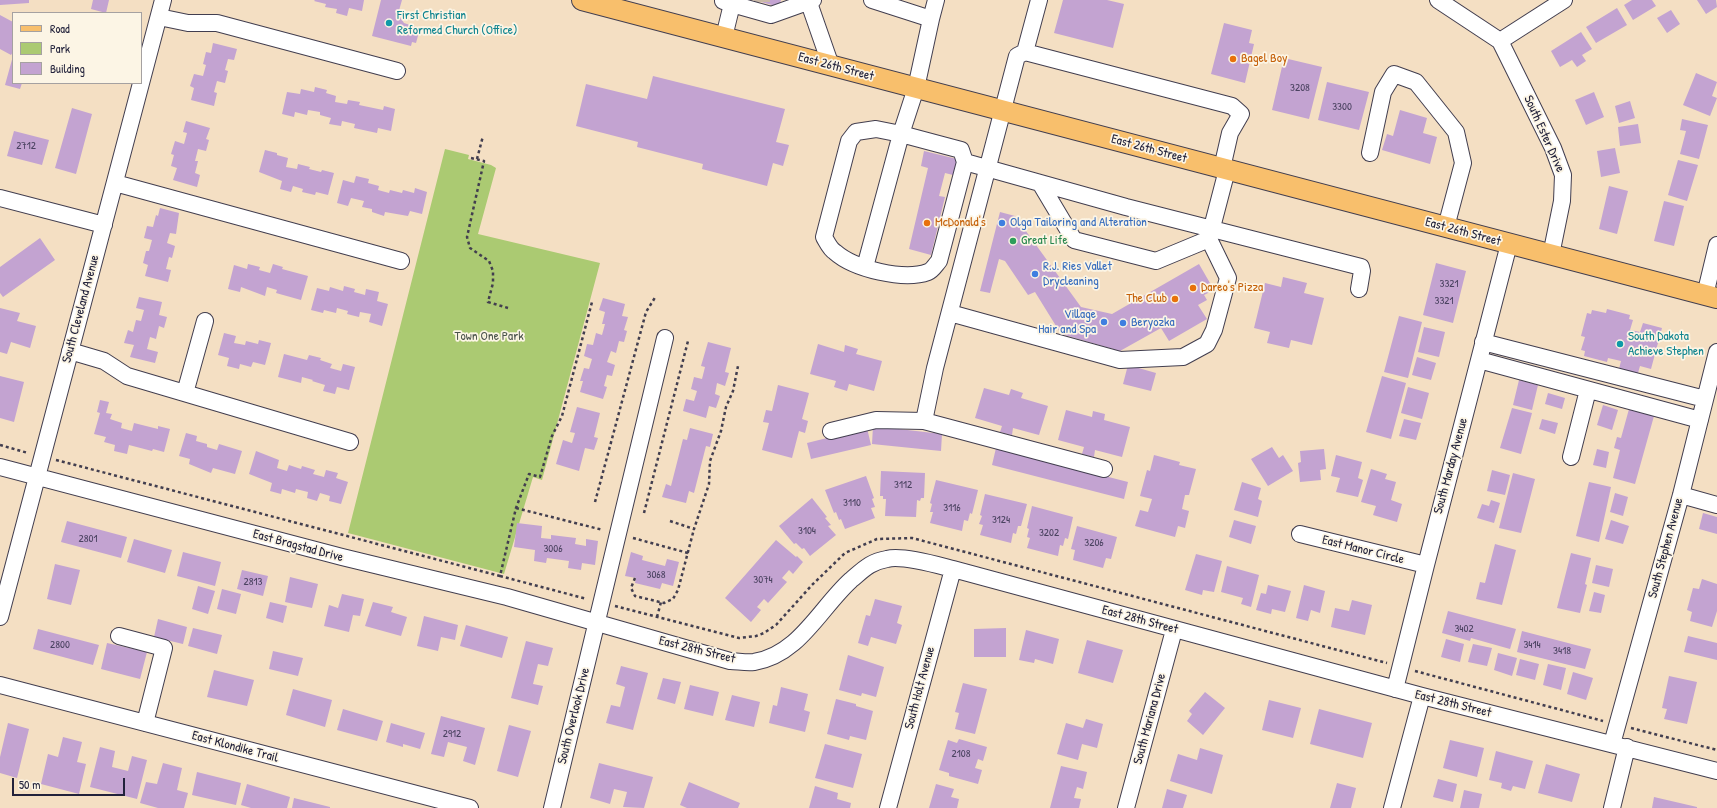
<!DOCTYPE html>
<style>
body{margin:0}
#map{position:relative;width:1717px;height:808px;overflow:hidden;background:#f4dfc3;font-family:"Patrick Hand",sans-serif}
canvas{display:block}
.legend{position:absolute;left:12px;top:12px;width:130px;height:72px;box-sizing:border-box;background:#fcf5e5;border:1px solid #a5a1a1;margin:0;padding:5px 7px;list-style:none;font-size:12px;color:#22223b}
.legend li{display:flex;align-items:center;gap:8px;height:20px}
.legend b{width:20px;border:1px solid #a5a1a1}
.scale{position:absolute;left:12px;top:778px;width:113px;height:18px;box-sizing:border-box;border:2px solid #22223b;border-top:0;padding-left:5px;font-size:12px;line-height:14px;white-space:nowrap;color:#22223b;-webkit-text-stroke:3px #fcf5e5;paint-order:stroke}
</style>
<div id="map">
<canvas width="1717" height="808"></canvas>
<ul class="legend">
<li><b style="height:5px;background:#f8bf6c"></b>Road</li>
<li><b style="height:11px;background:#abca72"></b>Park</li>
<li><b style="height:11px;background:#c3a3d1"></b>Building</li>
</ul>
<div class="scale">50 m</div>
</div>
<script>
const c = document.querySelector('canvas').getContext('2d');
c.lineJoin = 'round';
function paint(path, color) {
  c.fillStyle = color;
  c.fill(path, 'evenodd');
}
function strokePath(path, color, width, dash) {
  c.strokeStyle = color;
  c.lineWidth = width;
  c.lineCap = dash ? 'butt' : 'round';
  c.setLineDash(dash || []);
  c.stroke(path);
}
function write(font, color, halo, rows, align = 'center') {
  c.font = font + ' "Patrick Hand",sans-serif';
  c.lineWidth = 3.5;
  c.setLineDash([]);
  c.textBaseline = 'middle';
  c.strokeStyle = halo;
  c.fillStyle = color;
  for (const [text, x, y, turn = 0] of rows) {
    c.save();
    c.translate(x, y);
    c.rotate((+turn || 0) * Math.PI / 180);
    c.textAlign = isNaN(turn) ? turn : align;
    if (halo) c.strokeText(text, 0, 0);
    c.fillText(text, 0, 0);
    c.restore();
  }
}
paint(new Path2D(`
 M445 149 469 155 468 159 491 165 496 168 478 234 600 263 542 480 533 477 504 574 348 533Z`), '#abca72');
paint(new Path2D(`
 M0 0H29V3L0 5Z
 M93 0H109L106 13 91 9Z
 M315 0H364L362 11 349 8 347 16 336 13 337 9 325 7 326 4 314 1Z
 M381 0H402L398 14 404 23 416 27 415 31 419 32 416 43 412 42 411 46 372 36Z
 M754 0H781L779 7Z
 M1063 0H1107L1124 4 1113 48 1054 33Z
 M1632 0H1652L1656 6 1633 20 1624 5Z
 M1697 0H1716L1717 7 1706 14Z
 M1617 8 1627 25 1596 43 1586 27Z
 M1671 10 1680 24 1667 33 1657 18Z
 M0 15 13 22V52L11 55 0 49Z
 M1224 23 1252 30 1249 43 1254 44 1245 83 1211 74Z
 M1581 32 1592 49 1582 55 1586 61 1577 67 1572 60 1560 67 1551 51Z
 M213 43 237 49 234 60 228 59 225 70 228 71 225 83 217 81 214 92 217 93 214 106 191 100 194 88 190 86 194 74 203 76 206 65 203 64 206 52 211 53Z
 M13 56V83H22L20 89 5 85Z
 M1284 58 1322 67 1309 119 1272 110Z
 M1696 73 1717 82 1712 96 1717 98 1710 116 1683 105Z
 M653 76 785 109 776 142 789 145 783 166 773 163 767 186 702 169 703 164 637 147 638 142 576 126 586 84 647 99Z
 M1327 82 1369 92 1359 130 1318 120Z
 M315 87 327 90 326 93 336 96 335 102 347 104 348 100 360 102 359 105 383 110 384 106 395 109 391 131 378 128 377 133 354 128 355 124 342 121 341 126 329 124 331 118 320 115V112L308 110 307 115 295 112 294 117 282 114 287 92 300 94 301 89 314 92Z
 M1594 92 1604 117 1586 125 1575 100Z
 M1630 101 1635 118 1619 123 1615 106Z
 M72 108 92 114 76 174 55 168Z
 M1400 110 1427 118 1423 133 1437 137 1430 164 1382 150 1387 134 1393 136Z
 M1682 119 1708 125 1699 159 1680 154 1686 131 1680 130Z
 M186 121 210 128 206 139 209 140 206 151 198 149 195 161H198L195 173 200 175 197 187 173 180 177 168 171 166 174 155 171 154 175 141 184 144 187 133 183 132Z
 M1638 124 1641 143 1620 146 1618 127Z
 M14 131 49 140 42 165 7 156Z
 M1615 148 1620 173 1601 177 1597 151Z
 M265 150 277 153V155L288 158 286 167 297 169 298 164 310 167 309 169 321 172 322 170 334 173 328 195 316 192 315 195 302 192 303 189 293 186 291 192 280 189 282 181 259 172Z
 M924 151 957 159 953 175 945 173 939 196 945 197 931 255 909 249 928 168 921 166Z
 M1678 160 1698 165 1687 201 1668 195Z
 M356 176 369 179 368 183 379 186 378 190 389 193 390 190 402 193 403 190 414 193 415 188 427 192 422 214 410 211 408 216 385 212 384 216 372 212V209L362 207 364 201 351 198 348 206 337 203 343 180 354 183Z
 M1609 186 1628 191 1617 234 1599 229Z
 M1664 201 1684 206 1674 246 1654 241Z
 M160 208 179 213 176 234 170 233 167 243 175 246 172 258 169 257 166 269 171 270 168 282 145 276 148 265 143 263 146 251H149L152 240 144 238 147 226 153 227 156 215 158 216Z
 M1000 212 1015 216 1081 307 1112 314 1199 264 1214 290 1204 295 1207 300 1198 305 1207 319 1169 341 1161 328 1120 351 1061 334 1035 292 1028 295 1005 261 999 259 990 293 980 291Z
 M40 238 55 260 3 297 0 293V267Z
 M1436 263 1466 271 1453 323 1423 315Z
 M248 264 260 267 259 270 270 273 273 264 283 267 282 269 308 276 301 300 276 293 277 290 267 287 265 296 241 287 240 292 228 289 234 265 247 269Z
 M1283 277 1307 283 1304 293 1324 298 1312 345 1291 340 1289 348 1267 343 1270 332 1254 328 1265 283 1281 287Z
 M344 286 355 289 354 292 365 295 366 289 379 292 377 301 388 304 382 326 369 322 371 314 360 312 359 317 347 314 348 311 337 308 336 313 324 310 323 313 311 310 317 288 329 291 330 287 343 291Z
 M139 297 162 302 159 315 167 317 164 328 159 326 156 339 150 337 147 349 158 352 155 363 130 357 134 345 124 343 128 330 133 332 136 320 141 321 144 310 136 308Z
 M603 298 625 304 622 316 628 317 624 330 627 331 624 342 619 341 616 353 611 351 607 362 615 365 612 376 607 375 604 386 607 387 603 399 580 392 583 381H580L584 368 589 369 592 359 584 356 587 344 593 345 596 333 602 335 605 324H602L605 312 599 310Z
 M0 308 20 313 17 321 36 326 30 348 11 342 7 354 0 352Z
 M1607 309 1630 315 1629 319 1633 320 1630 330 1640 332 1643 323 1662 328 1651 369 1640 366 1638 373 1619 369 1621 361 1608 358 1607 362 1584 356 1585 351 1581 350 1585 337 1581 336 1587 313 1591 314 1592 310 1606 313Z
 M1399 316 1422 322 1408 378 1384 372Z
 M1424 327 1445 332 1439 357 1418 352Z
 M224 333 236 336 234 343 245 345 246 341 258 344 259 340 271 343 265 365 253 362 251 367 240 364 239 369 227 366 229 358 218 355Z
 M708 342 731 348 725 372 729 373 725 386 717 383 715 394 720 396 716 408 709 406 706 418 683 411 686 399 694 401 697 391 691 389 694 377 702 379 705 367 701 366Z
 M818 344 844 352 845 345 858 349 856 354 882 361 874 391 849 384 847 391 834 387 836 381 810 374Z
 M284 354 307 360 309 355 321 358 320 360 332 364 330 368 341 371 343 364 355 367 349 390 337 387 335 394 323 391 325 385 312 381 313 380 302 377 301 383 278 377Z
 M1417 357 1436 363 1431 380 1412 375Z
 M1128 365 1156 373 1151 391 1123 384Z
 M0 376 24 382 14 422 0 418Z
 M1382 376 1406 383 1391 439 1366 432Z
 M1519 380 1538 385 1532 410 1513 405Z
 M778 385 809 393 802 419 808 421 805 433 799 431 792 458 762 450 769 423 763 422 766 410 772 411Z
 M1408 387 1429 393 1422 419 1401 413Z
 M984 388 1009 395 1011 389 1023 393 1021 398 1048 406 1039 435 1013 428 1012 435 1000 432 1002 426 975 418Z
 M1548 393 1565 398 1562 409 1545 404Z
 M100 400 109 402 106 413 112 414 110 419 122 423 121 428 132 431 134 423 158 429V426L170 429 164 452 153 449 152 451 129 445 127 454 114 451 115 445 104 442 106 437 94 434 100 413 97 412Z
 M1603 405 1618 410 1612 430 1597 425Z
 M577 407 600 413 594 437 598 438 594 450 585 448 579 471 556 464 563 440 572 443 575 433 570 432Z
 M1512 408 1532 413 1521 454 1500 448Z
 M1629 409 1654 416 1635 484 1613 478 1620 450 1614 448 1617 437 1621 438Z
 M1066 410 1092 417 1093 411 1105 414 1104 420 1130 427 1122 457 1095 450 1094 457 1082 454 1084 447 1058 440Z
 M1404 419 1421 423 1416 440 1399 436Z
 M1542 419 1558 423 1555 434 1539 429Z
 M873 426 942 434 941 451 872 444Z
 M690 428 713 434 710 447 706 446 694 493 689 491 686 503 662 497 666 484 671 486 683 439 687 440Z
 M867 428 871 445 811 459 807 443Z
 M186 433 197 436 196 441 207 444V447L217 450 219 444 242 451 235 474 213 468 211 473 189 464 190 459 179 456Z
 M1272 447 1279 458 1283 455 1293 471 1268 486 1251 459Z
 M996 448 1128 482 1124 499 992 465Z
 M1324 449 1326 469 1320 470 1321 480 1300 482 1298 463 1301 462 1300 451Z
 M1597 449 1609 452 1606 468 1593 465Z
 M256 451 279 460 277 468 287 471 289 465 301 469 302 466 315 470 313 474 324 477 326 470 338 473 336 478 348 482 341 504 329 501 330 496 320 493 317 501 307 498 308 492 296 489 295 493 282 489 281 494 270 491 272 483 249 474Z
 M1154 455 1180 462 1179 465 1196 469 1189 495H1185L1182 509 1189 511 1185 528 1178 526 1175 537 1135 526 1140 510 1148 512 1152 499 1140 496 1147 470 1150 471Z
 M1336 455 1362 462 1358 478 1363 480 1358 497 1336 492 1340 478 1331 476Z
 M1371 469 1387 474 1385 479 1396 482 1391 500 1402 504 1397 522 1373 515 1376 506 1361 502Z
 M1492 470 1510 475 1505 495 1487 491Z
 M881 471 925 473 924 498H921L920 501 917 500 916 517 885 516 886 499H883V496H880Z
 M1513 473 1535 479 1521 533 1499 528Z
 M866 476 874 498 872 499 875 507 871 508 875 518 845 529 841 519 839 520 836 512 834 513 825 490Z
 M936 480 978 490 972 514 970 513 968 521 964 520 962 531 930 523 933 512H930L932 504 930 503Z
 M1242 482 1261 488 1258 499 1262 501 1258 517 1234 510Z
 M1589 482 1611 487 1599 542 1576 536Z
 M1615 493 1628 497 1623 516 1610 512Z
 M985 494 1027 504 1021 526H1018L1016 534 1013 533 1011 543 980 535 983 525 979 524 982 516 980 515Z
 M812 498 827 517 825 518 831 525 828 526 836 535 810 556 804 548 802 549 796 543 794 544 779 526Z
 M1491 500 1500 503 1494 523 1477 518 1482 504 1489 506Z
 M1032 506 1073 517 1068 539 1065 538 1063 546 1060 545 1058 556 1027 548 1030 538 1027 537 1029 529 1027 528Z
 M1703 513 1717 517V534L1699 529Z
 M1234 520 1256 526 1251 544 1229 537Z
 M1611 520 1629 526 1623 544 1605 539Z
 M67 521 127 537 121 558 61 542Z
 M517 523 542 526 541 538 551 539V535L576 538 575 544 586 546V539L598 541 595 565 582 563 581 570 568 568 569 561 547 558 546 563 534 561 535 550 514 547Z
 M1077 526 1117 537 1111 559 1106 558 1103 568 1073 560 1075 550 1071 549Z
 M134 539 172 550 165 573 127 562Z
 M776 540 796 557 797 556 803 562 793 574 789 570 782 578 787 582 768 603 764 599 757 607 761 610 751 622 725 598Z
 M1495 544 1516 550 1502 605 1476 599 1480 582 1485 583Z
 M183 552 221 562 215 586 177 576Z
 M631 552 643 556 642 560 665 566 667 559 679 562 673 586 662 583 660 589 635 583 636 578 625 576Z
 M1571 553 1591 558 1585 584 1587 585 1580 613 1557 608Z
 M1196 554 1222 561 1214 592 1203 590 1202 595 1185 590Z
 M55 564 80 570 71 605 47 599Z
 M1596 565 1613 569 1609 587 1592 583Z
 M1227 566 1259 575 1251 607 1241 604 1243 598 1221 592Z
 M242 570 268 576 263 596 237 589Z
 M290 577 318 584 312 608 285 602Z
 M1702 579 1717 584V611L1712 627 1690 621 1692 612 1687 610 1693 588 1699 589Z
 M1268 585 1291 591 1285 612 1272 609 1271 614 1256 610 1261 593 1266 594Z
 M1304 585 1325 591 1320 613 1311 610 1308 621 1296 618Z
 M198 586 215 591 208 614 192 609Z
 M222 589 241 594 236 614 217 609Z
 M1594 592 1605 595 1601 613 1589 611Z
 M342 594 364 599 360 616 353 615 349 632 324 626 329 605 338 608Z
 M875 599 902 606 897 623 902 625 896 644 871 637 868 646 858 643 866 615 870 616Z
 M1352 600 1372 605 1365 635 1331 627 1335 608 1349 611Z
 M270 602 287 606 283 623 266 618Z
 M373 602 393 607 391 612 407 617 401 636 365 626Z
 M1448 611 1516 629 1510 649 1471 638 1470 641 1442 633Z
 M424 616 458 625 455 640 441 637 438 651 417 646Z
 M158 619 187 627 183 644 154 637Z
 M466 625 508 637 502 658 460 646Z
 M193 628 222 635 217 654 188 646Z
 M1006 628V657H974V629Z
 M38 629 99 645 93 665 33 649Z
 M1026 630 1059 639 1053 664 1035 659 1034 663 1019 660Z
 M1522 631 1591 649 1585 669 1517 652Z
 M1688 636 1717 643V660L1684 652Z
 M1446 639 1464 644 1460 662 1441 657Z
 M1087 640 1123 650 1113 683 1078 673Z
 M526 641 553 648 548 666 538 664 533 684 543 686 538 705 511 698Z
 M107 643 147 652 140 679 101 669Z
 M1473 644 1492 648 1487 666 1468 662Z
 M273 651 303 658 298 676 269 669Z
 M1498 653 1517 658 1512 676 1494 670Z
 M848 655 884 667 876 697 862 693 861 696 839 690Z
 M1520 659 1539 664 1535 680 1516 675Z
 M1548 664 1566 668 1561 690 1543 685Z
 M621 666 648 673 633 730 606 723 611 705 620 707 625 687 616 684Z
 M214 670 254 680 247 706 207 697Z
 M1573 672 1593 678 1586 700 1567 694Z
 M1669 676 1697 682 1687 724 1664 719 1667 709 1662 708Z
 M663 678 681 682 675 704 657 699Z
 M963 683 987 689 975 734 955 729 959 713 955 712Z
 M690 685 719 692 713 716 684 709Z
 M781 687 808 694 804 710 810 712 805 732 769 723 773 705 777 706Z
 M293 689 332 700 325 727 286 715Z
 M1205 692 1225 708 1203 735 1187 721 1192 714 1189 711Z
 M732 695 760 702 754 727 725 720Z
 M836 699 856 704V706L873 711 866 740 850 736 849 740 827 734Z
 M1269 700 1301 708 1293 738 1262 730Z
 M343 709 383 721 377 741 337 730Z
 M1319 709 1372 723 1363 758 1310 744Z
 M441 716 485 728 475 765 463 761 467 747 448 742 444 757 431 754Z
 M1086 719 1103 724 1097 748 1082 744 1078 760 1057 754 1066 723 1083 728Z
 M8 723 29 729 17 778 0 773V757Z
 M391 723 425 733 420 749 403 744V747L386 742Z
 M509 725 531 731 518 777 497 771Z
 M63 737 82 742 77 762 86 764 79 794 41 784 48 754 58 757Z
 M959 739 987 747 983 761 978 759 975 768 982 770 978 784 949 776V773L939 770 948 740 957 743Z
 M1450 740 1484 748 1477 777 1443 768Z
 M825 744 862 754 853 788 815 778Z
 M100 747 115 751 112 767 128 771 132 756 147 760 137 799 90 787Z
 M1200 748 1223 755 1212 794 1170 781 1178 754 1197 760Z
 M1496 751 1533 761 1525 789 1513 786 1511 791 1501 788 1502 783 1489 780Z
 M163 763 182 768 177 790 188 793 184 808H158L140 803 146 782 157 784Z
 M599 763 653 777 644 808 623 807 627 792 614 789 610 804 590 798Z
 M1546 764 1580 774 1572 802 1538 793Z
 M1061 766 1087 772 1083 789 1077 787 1074 798 1081 799 1079 808H1050Z
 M197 772 241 783 236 805 192 795Z
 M1438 779 1457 784 1453 802 1433 797Z
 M689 782 740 803 738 808H687L680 805Z
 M1337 783 1356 788 1351 808H1330Z
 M247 784 290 797 287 808H251L241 805Z
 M936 784 954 789 951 797 959 799 957 808H929Z
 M815 786 838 793 837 799 851 803 850 808H809Z
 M1167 789 1187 795 1183 808H1162Z
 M1464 790 1482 794 1479 808H1460Z
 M1654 797 1697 807V808H1652Z
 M294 798 330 807V808H292Z`), '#c3a3d1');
strokePath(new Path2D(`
 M762 2V0`), '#cab9a8', 16, [16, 8]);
const minor = new Path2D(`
 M733 0 732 4 771 15 813 0
 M808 0 831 66
 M872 0 931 19 916 88 901 134 961 150 965 162 1126 207 1361 267 1362 271 1359 289
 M1438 0 1500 41 1564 0
 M723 1 732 4 724 37
 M159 17 188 23H217L397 71
 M931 19 936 0
 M1500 41 1553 148 1563 175 1562 201 1551 255
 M1025 52 1039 0
 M1370 153 1383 92 1394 74 1416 82 1456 132 1463 163 1446 227
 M115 183 401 261
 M1040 183 1074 240 1156 261 1209 239
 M0 198 104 225
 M865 267 901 134 876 129 856 132 849 141 824 237C827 242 830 249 835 252 854 269 904 281 928 272 933 270 936 264 939 261L965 162
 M1705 295 1717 245
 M950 313 1120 360 1183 357 1207 344 1214 330 1228 278 1209 239 1227 170
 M1483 342 1705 399
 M70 351 104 361 127 376 350 442
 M1479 360 1700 420
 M185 393 205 321
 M831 431 876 420 924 421
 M1571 457 1588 390
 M0 467 342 557 507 597 730 661C737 661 746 663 754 662 799 655 820 608 851 580 864 569 870 562 887 559 902 555 937 565 953 569L1422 696 1717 771
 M1104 469 924 421 935 368 1017 56 1025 52 1232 106 1241 114 1230 133 1222 168
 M1681 495 1717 505
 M1300 534 1426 565
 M0 617 163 0
 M119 636 164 648 145 723
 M0 685 470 808
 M1395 689 1426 565 1509 244
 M1612 744 1681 495 1717 352
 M552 808 665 338
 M888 808 953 569
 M1126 808 1174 630
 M1392 808 1422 696
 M1612 808 1627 747`);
const major = new Path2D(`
 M582 0 1717 298`);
strokePath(minor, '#423e4f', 18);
strokePath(major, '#423e4f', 22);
strokePath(new Path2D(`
 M471 158 484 161 467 237 470 248 489 261 493 271V283L488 302 508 308
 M477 159 483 136
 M0 445 28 453
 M56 460 500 576 516 508 529 474 540 477 552 436 562 416 592 302
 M595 502 646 312 656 296
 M516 508 603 530
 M644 513 688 341
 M670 521 694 529 709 484 710 461 721 431 726 407 733 391 738 366
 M633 538 688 553
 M500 576 587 599
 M635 578 631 588 635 596 664 603 673 599 678 590 694 529
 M615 606 739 638 756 636 764 633 776 625 812 585 845 553 877 539 912 538 1387 663
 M657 617 661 602
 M1415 671 1603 721
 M1631 728 1717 750`), '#423e4f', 2.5, [3, 3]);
strokePath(minor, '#fff', 16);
strokePath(major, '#f8bf6c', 20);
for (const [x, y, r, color] of [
 [389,23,4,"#0f9aa8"],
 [1233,59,4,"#e8710a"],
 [927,223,4,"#e8710a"],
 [1002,223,4,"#3f7fe0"],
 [1013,241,4,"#2e9e5b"],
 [1035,274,4,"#3f7fe0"],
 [1193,288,4,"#e8710a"],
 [1175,299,4,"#e8710a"],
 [1104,322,4,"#3f7fe0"],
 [1123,323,4,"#3f7fe0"],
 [1620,344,4,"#0f9aa8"]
]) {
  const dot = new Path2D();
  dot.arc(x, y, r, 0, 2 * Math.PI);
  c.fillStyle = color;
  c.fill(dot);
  strokePath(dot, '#fcf5e5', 1.5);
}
write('11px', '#4a4260', null, [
 ["3208",1300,88],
 ["3300",1342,107],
 ["2712",26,146],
 ["3321",1449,284],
 ["3321",1444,301],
 ["3112",903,485],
 ["3110",852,503],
 ["3116",952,508],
 ["3124",1001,520],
 ["3104",807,531],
 ["3202",1049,533],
 ["2801",88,539],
 ["3206",1094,543],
 ["3006",553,549],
 ["3068",656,575],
 ["3074",763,580],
 ["2813",253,582],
 ["3402",1464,629],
 ["2800",60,645],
 ["3414",1532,645],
 ["3418",1562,651],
 ["2912",452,734],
 ["2108",961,754]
]);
write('13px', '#0d838f', '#fcf5e5', [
 ["First Christian",397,16],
 ["Reformed Church (Office)",397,31],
 ["South Dakota",1628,337],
 ["Achieve Stephen",1628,352]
], 'left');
write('13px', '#c56008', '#fcf5e5', [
 ["Bagel Boy",1241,59],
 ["McDonald's",935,223],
 ["Dareo's Pizza",1201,288],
 ["The Club",1167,299,"right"]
], 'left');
write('13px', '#22223b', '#fcf5e5', [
 ["East 26th Street",836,67,15],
 ["South Ester Drive",1544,134,66],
 ["East 26th Street",1149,149,15],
 ["East 26th Street",1463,232,15],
 ["South Cleveland Avenue",81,309,-75],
 ["South Marday Avenue",1451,466,-75],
 ["East Bragstad Drive",298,546,15],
 ["South Stephen Avenue",1666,548,-75],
 ["East Manor Circle",1363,550,14],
 ["East 28th Street",1140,620,15],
 ["East 28th Street",697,650,14],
 ["South Holt Avenue",920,688,-75],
 ["East 28th Street",1453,704,14],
 ["South Overlook Drive",574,716,-76],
 ["South Mariana Drive",1150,719,-75],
 ["East Klondike Trail",235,747,15]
]);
write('13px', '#366cbe', '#fcf5e5', [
 ["Olga Tailoring and Alteration",1010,223],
 ["R.J. Ries Vallet",1043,267],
 ["Drycleaning",1043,282],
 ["Village",1096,315,"right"],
 ["Hair and Spa",1096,330,"right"],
 ["Beryozka",1131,323]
], 'left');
write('13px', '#27864d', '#fcf5e5', [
 ["Great Life",1021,241]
], 'left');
write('13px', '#4b544c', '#fcf5e5', [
 ["Town One Park",489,337]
]);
</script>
